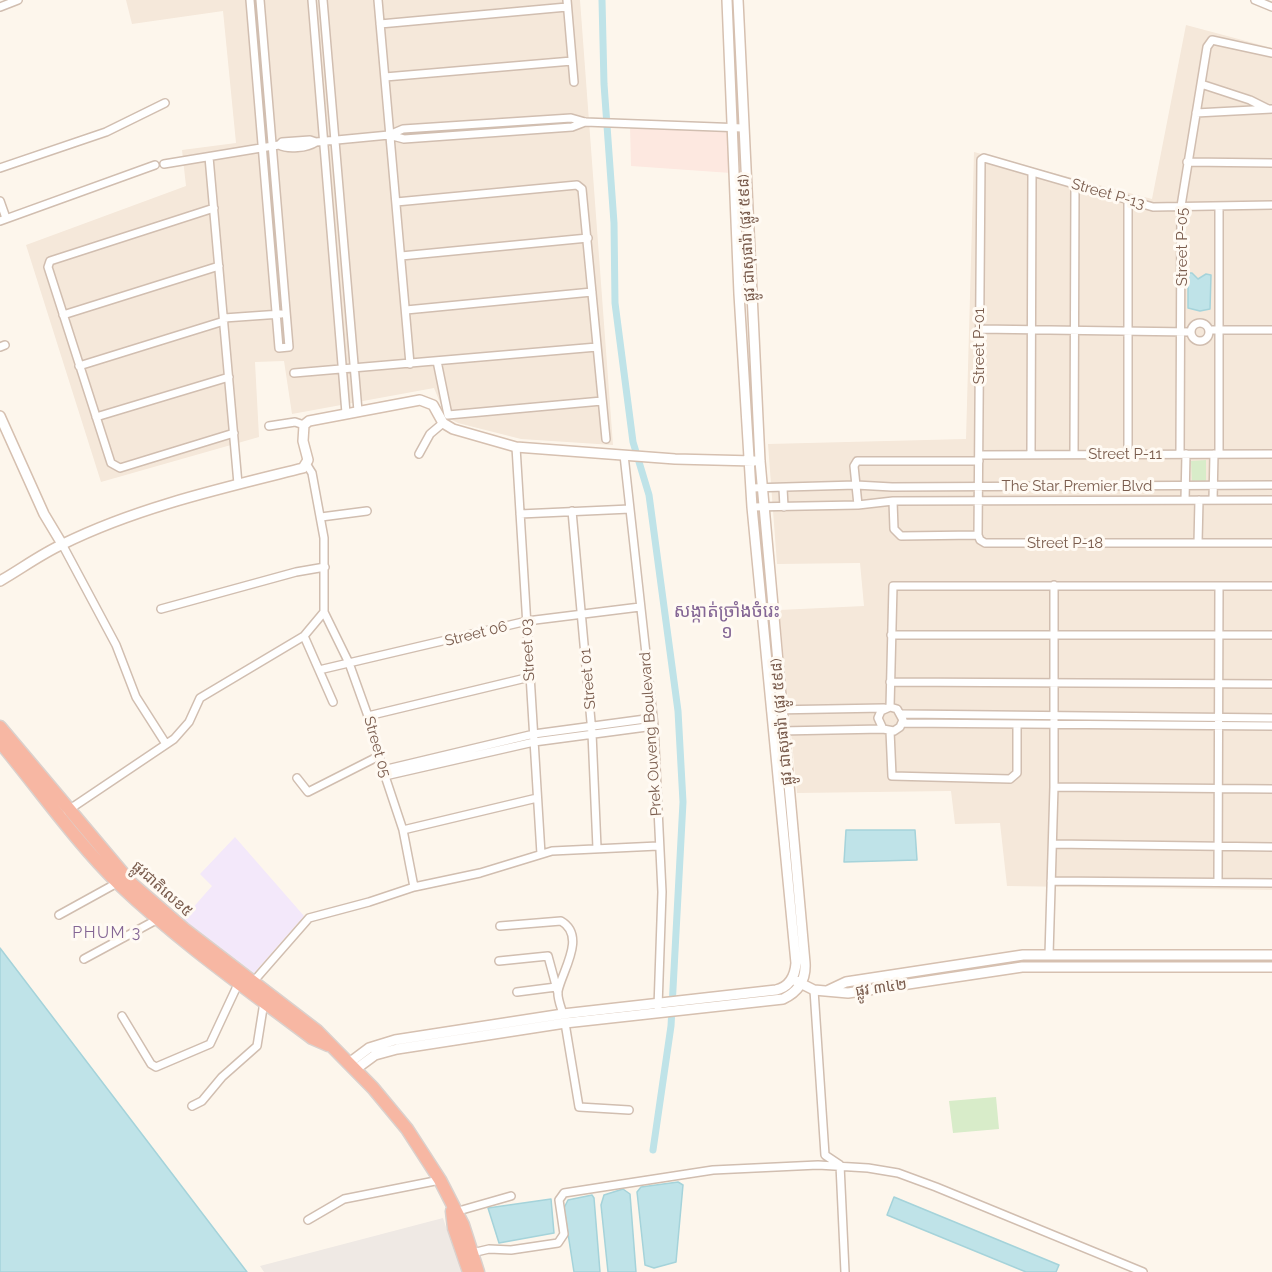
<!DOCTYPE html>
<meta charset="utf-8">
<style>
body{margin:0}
canvas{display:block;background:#fdf6ec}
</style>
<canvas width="1272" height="1272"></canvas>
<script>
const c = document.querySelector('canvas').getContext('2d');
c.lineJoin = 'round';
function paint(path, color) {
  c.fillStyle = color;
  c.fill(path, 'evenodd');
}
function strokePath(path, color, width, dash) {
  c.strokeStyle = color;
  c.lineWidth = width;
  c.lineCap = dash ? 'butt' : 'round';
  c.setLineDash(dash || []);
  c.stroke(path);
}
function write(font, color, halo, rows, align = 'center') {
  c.font = font + ' Raleway,"Noto Sans Khmer",sans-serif';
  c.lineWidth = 6;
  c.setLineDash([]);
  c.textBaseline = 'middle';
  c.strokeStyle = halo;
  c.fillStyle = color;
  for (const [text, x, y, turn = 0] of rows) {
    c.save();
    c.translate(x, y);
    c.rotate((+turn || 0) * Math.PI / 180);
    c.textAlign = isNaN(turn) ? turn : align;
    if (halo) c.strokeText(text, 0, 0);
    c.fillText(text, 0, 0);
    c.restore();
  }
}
paint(new Path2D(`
 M126 0H580L613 445 521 439 458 423 446 417 434 388 292 414 284 361 255 362 259 437 101 482 26 245 186 186 182 150 236 143 223 11 132 24Z
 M1186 25 1272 48V890L1007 886 1000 823 955 824 951 791 797 793 779 610 864 606 860 563 777 564 768 444 966 439 974 152 1152 199Z`), '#f5e8da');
paint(new Path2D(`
 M630 124 729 130 731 173 631 166Z`), '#fde8e0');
paint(new Path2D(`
 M443 1218 461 1272H264L260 1266Z`), '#efe9e4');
paint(new Path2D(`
 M235 837 304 916 254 973 183 919 212 886 200 874Z`), '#f3e8fa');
paint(new Path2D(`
 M1206 460V483H1192L1191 461Z
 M996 1097 999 1129 953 1133 949 1101Z`), '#d8ecc9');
const water = new Path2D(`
 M1188 273H1192L1198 279 1206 274 1211 275 1210 309 1200 311 1188 308Z
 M846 830H915L917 860 844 862Z
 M0 948 247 1272H0Z
 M678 1182 683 1185 676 1262 654 1268 645 1265 637 1192 641 1187Z
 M623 1189 630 1194 636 1272H608L601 1205 604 1195Z
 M592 1195 594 1198 600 1272H574L564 1208 568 1200Z
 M894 1197 1059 1265 1056 1272H1026L887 1215Z
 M551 1199 554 1233 499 1243 488 1208Z`);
paint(water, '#bfe3e8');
strokePath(water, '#a5d3da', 1.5);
strokePath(new Path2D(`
 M602 0 604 84 614 223 615 303 633 442 649 495 678 711 683 802 671 1026 653 1150`), '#bfe3e8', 7);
const street = new Path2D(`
 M250 0 279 348 289 347 260 0
 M312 0 346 413
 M323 0 358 411
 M378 0 410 364
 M567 0 574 82
 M1255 0 1272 7
 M0 7 18 0
 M380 24 567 7
 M385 77 572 61
 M1201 84 1250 100 1268 109
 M1196 113 1272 109
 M389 135 404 139 572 127 585 122
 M310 140 316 142C307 148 288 150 279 145L282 142Z
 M316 142 389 135 403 129 571 118 585 122 743 128
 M209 157 238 484
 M1187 162 1272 163
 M164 164 279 145
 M0 168 106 132 165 103
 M0 201 6 218
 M396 202 577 185 582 189 606 439
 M214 208 50 261 48 267 111 463 120 468 234 433
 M0 221 155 165
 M401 256 588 238
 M406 310 592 292
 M63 315 219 266
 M224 318 281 314
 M1191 332a9 9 0 1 1 18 0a9 9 0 1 1-18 0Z
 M979 329 1190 332
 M1209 330H1272
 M0 347 5 345
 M437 361 448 415 602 401
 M79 366 224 321
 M294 373 597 347
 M96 417 229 377
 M269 426 295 422 304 425
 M516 447 541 854
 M1031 453 1032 172
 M1074 453 1075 185
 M419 454 430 434 443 423
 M1128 454V200
 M1180 454 1181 206 1207 47 1212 40 1272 53
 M1219 454V206
 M624 455 654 726 662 892 658 1007
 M979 455 1272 454
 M751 488 856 485 892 487 1272 485
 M783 488 784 507
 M1185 500 1186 454
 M1213 500 1214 454
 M893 501 894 529 901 536 978 535
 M858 505 854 466 857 461H979
 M752 507 858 505 893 501 1272 500
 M572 511 592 733 597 848
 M520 514 630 509
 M321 517 367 511
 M978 535 981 160 984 158 1153 207 1272 205
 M978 535 980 540 985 543H1272
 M1198 543 1199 500
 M62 544 116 645 136 697 166 744
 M161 609 296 572 325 567
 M324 612 349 663 368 716 383 770 403 830 414 887
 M891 635H1272
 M304 636 333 702
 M319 670 527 621 640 607
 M890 682 1272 684
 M890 707 893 586H1272
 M771 710 884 708
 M902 714 1272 718
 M368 716 530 677
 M902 723 1272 726
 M780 731 883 729 894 731 900 727 903 720 897 709 890 707 881 711 878 718 883 729
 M890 731 892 776 1010 779 1017 773V724
 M383 770 534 734 653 718
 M385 776 534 742 654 726
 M297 778 308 792 379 756
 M1054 787 1272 789
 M67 811 174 739 189 722 200 698 304 636 324 612V538L312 473 307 465
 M403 830 537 798
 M1053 844 1272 847
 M1051 881 1272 883
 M1218 882 1219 586
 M59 915 117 883
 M500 926 561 921C587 936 562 971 558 991 557 998 561 1007 563 1014
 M1049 955 1054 787V585
 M84 959 158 919
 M499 961 548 956 558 993
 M253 982 309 918 369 902 414 887 480 873 552 851 658 846
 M814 990 825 1155 840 1165 845 1272
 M517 992 556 987
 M122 1016 151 1064 156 1067 210 1044 239 982
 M565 1023 579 1107 629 1110
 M192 1106 202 1101 222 1077 257 1046 264 1002
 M455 1212 511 1196
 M308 1220 344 1199 440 1180
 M472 1253 489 1249 511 1250 558 1243 564 1234 559 1200 564 1193 713 1170 818 1165 868 1168 898 1173 936 1187 1143 1272`);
const secondary = new Path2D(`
 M0 416 44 514 62 544
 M0 581C21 569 41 554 63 544 138 507 223 488 303 468L308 460 303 441 304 425 309 421 420 400 433 405 443 423 453 429 516 447 675 459 754 461
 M796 981 814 990 848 993 1022 967H1272
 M829 990 846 982 1023 955H1272
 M349 1063 369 1048 395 1040 563 1014 776 990C789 987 795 977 796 963L752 507 739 294 727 0
 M356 1069 375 1055 397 1049 565 1023 783 999C798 992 806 980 805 963L760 461 738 0`);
const highway = new Path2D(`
 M0 727 132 884 184 929 317 1031 373 1088 407 1129 440 1180 463 1225 478 1272
 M0 742C39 789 76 842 120 885 179 941 247 989 312 1038L328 1045
 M452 1211 454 1228 469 1272`);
strokePath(street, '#d1beb0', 10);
strokePath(secondary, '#d6c0b0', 12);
strokePath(highway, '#dad1cd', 15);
strokePath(street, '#fff', 7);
strokePath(secondary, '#fff', 9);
strokePath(highway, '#f7b7a3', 12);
write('15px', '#7a5c4d', '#fffaf3', [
 ["Street P-13",1108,194,16],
 ["ផ្លូវ ជាសុផារ៉ា (ផ្លូវ ៥៩៨)",747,238,-93],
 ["Street P-05",1182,247,-90],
 ["Street P-01",979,346,-90],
 ["Street P-11",1125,454],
 ["The Star Premier Blvd",1077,486],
 ["Street P-18",1065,543],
 ["Street 06",476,634,-14],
 ["Street 03",528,650,-93],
 ["Street 01",588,679,-95],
 ["ផ្លូវ ជាសុផារ៉ា (ផ្លូវ ៥៩៨)",782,722,-95],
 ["Prek Ouveng Boulevard",651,734,-94],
 ["Street 05",377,747,74],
 ["ផ្លូវជាតិលេខ៥",162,889,42],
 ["ផ្លូវ ៣៤២",881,988,-8]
]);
c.letterSpacing = '1.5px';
write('16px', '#846695', '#fffaf3', [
 ["PHUM 3",107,933]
]);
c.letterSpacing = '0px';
write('18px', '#846695', '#fffaf3', [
 ["សង្កាត់ច្រាំងចំរេះ",727,612],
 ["១",727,633]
]);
</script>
